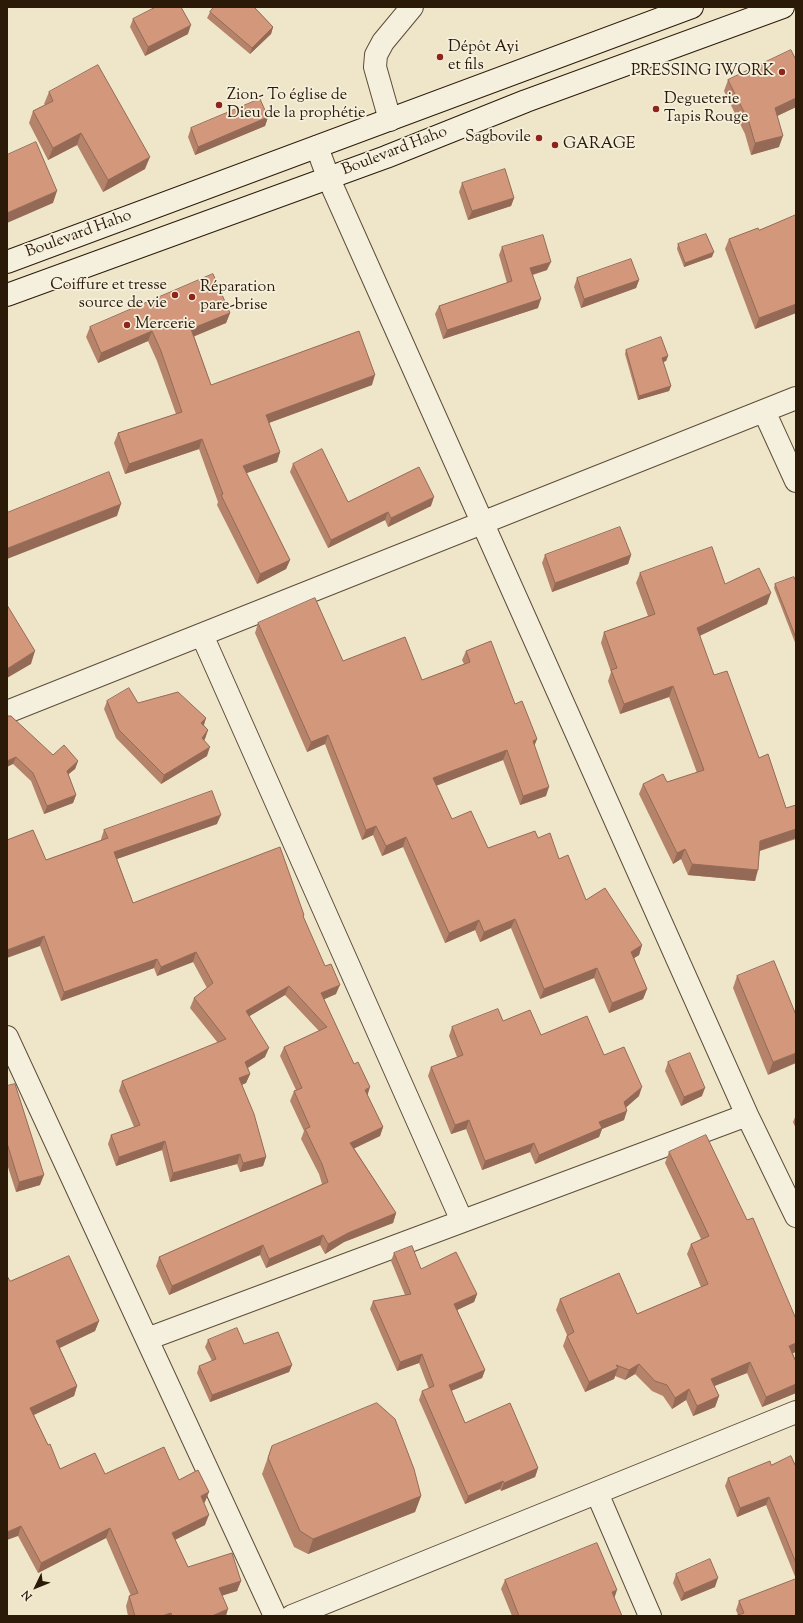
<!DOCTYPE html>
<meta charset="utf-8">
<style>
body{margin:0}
#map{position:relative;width:803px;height:1623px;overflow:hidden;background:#efe6ca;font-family:"Sorts Mill Goudy",serif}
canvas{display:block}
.frame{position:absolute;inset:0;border:8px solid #2b1a08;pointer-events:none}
.north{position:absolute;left:16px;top:1567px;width:40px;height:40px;-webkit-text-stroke:3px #f5efdd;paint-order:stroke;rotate:227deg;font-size:11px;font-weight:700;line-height:16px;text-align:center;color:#2b1a08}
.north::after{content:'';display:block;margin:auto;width:14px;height:18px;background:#2b1a08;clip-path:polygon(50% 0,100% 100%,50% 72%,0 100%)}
</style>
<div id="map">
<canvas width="803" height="1623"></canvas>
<div class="frame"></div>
<div class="north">N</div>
</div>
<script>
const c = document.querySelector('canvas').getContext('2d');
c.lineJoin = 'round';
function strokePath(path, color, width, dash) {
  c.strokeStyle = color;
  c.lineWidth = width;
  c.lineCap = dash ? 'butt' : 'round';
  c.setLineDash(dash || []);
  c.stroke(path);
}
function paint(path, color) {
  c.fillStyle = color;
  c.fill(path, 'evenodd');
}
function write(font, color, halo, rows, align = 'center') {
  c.font = font + ' "Sorts Mill Goudy",serif';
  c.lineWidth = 3.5;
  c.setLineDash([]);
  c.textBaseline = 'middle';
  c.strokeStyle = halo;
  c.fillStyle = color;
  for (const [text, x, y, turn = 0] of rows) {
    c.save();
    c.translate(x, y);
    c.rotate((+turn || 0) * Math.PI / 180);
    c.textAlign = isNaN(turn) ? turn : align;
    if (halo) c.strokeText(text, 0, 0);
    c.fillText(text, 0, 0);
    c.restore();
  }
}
const street = new Path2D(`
 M390 120 375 67 376 55 383 42 412 7
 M317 147 328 177 747 1115 796 1216
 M764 411 796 481
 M202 635 462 1221
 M7 712 796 398
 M7 1037 275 1616
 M147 1339 747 1115
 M597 1493 650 1616
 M292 1616 796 1412`);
const secondary = new Path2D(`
 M7 262 692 7
 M7 295 386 157 526 101 783 7`);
strokePath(street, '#5c4d38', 24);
strokePath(secondary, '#2b1a08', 24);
strokePath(street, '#f5efdd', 22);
strokePath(secondary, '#f5efdd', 22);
paint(new Path2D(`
 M214 7H255V8L273 27 271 34 250 54 207 18 210 12Z
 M133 19 188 34 145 56 130 27Z
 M796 60V107L777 116 779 147 751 155 745 134 724 91 728 80Z
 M49 92 145 169 103 192 77 145 48 160 29 123 33 111 45 105 44 104Z
 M268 117 265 126 195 155 188 137 191 128Z
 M462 183 514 198 511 206 468 220 459 192Z
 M729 239 796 313 755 329 725 249Z
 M678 244 712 257 684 267 677 249Z
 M502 247 547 270 533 275 538 308 443 339 435 314 439 306 507 283 499 255Z
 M577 278 639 280 636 288 581 308 574 287Z
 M230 313 226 323 194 336 211 385H372L269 423 280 452 277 462 246 473 290 560 286 569 257 584 217 505 218 502 199 449 125 474 114 443 118 433 176 414 157 361 148 341 98 363 86 337 90 327Z
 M626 350 668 356 666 361 663 362 671 386 669 391 638 400 625 354Z
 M293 464 348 502 431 506 388 527 385 520 328 548 290 472Z
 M545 555H631L628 564 552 592 542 563Z
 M640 573 725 584 767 604 699 636 714 675 786 808 796 805V839L760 851 755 881 688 875 681 859 673 864 639 794 643 784 667 782 697 773 669 697 620 714 608 681 611 672 601 643 604 632 648 616 636 583Z
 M796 582V645L774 588 775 584Z
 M258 623 343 661 422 680 464 664 462 660 466 651 515 704 537 739 534 746 546 796 520 805 503 760 436 786 452 819 488 848 538 838 559 859 586 900 642 945 639 955 634 958 647 989 643 999 609 1013 594 978 540 999 511 928 480 942 475 930 445 943 403 847 382 856 373 835 362 840 325 744 307 752 255 633Z
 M107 701 138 703 206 718 204 725 208 730 204 740 207 756 161 784 116 738 104 709Z
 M7 716 53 755 78 761 75 769 68 774 76 795 73 803 44 814 31 781 13 764Z
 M217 824 117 859 133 903 304 915 303 917 336 994 324 999 367 1094 383 1127 380 1136 354 1148 396 1213 393 1223 344 1242 325 1254 320 1245 266 1268 260 1255 169 1295 156 1266 159 1257 322 1184 319 1174 301 1139 304 1131 290 1101 294 1091 296 1090 280 1056 284 1047 319 1031 285 995 249 1016 265 1057 248 1068 250 1074 246 1083 241 1085 266 1157 263 1166 240 1172 237 1164 170 1182 162 1150 116 1166 108 1144 111 1135 134 1127 119 1091 122 1081 218 1043 190 1008 194 998 207 988 193 962 157 976 154 968 61 1001 40 946 46 860 101 840V839L104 830Z
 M737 976 796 1015 768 1075 733 988Z
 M503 1021 541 1035 604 1055 639 1096 626 1107 624 1120 602 1129 599 1137 535 1164 530 1152 482 1170 466 1129 451 1134 428 1076 431 1067 457 1057 449 1036 452 1027Z
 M668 1062 702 1096 681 1106 665 1071Z
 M7 1086 40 1185 16 1192 7 1164Z
 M796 1115V1129L793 1122Z
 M669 1152 793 1353 796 1362V1393L762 1407 747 1373 714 1386 719 1396 715 1407 693 1416 686 1400 672 1409 663 1396 652 1391 635 1374 625 1380 615 1376 614 1379 585 1392 563 1346 567 1335 556 1310 560 1299 637 1314 701 1287 687 1254 691 1244 701 1239 665 1163Z
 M394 1253 421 1269 477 1294 474 1302 457 1310 485 1370 482 1378 451 1391 465 1423 538 1468 535 1477 501 1491 500 1489 465 1504 419 1400 422 1391 429 1389 419 1363 397 1371 370 1309 373 1301 405 1295 391 1261Z
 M10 1281 99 1321 95 1331 60 1348 77 1386 74 1396 34 1415 48 1445 60 1469 105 1474 179 1480 205 1502 204 1503 205 1525 175 1540 188 1567 241 1581 237 1591 222 1595 226 1616H128L126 1606 129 1596H131L106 1538 38 1573 18 1536Z
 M208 1340 292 1365 289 1372 210 1402 197 1373 199 1366 212 1361 205 1347Z
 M272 1446 421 1496 415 1512 308 1554 294 1547 262 1474Z
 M771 1465 796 1467V1616L738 1615 736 1610 739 1601 796 1579 766 1505 737 1517 725 1486 728 1478Z
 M676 1574 715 1587 681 1601 673 1583Z
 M505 1580 614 1598 622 1616H512L501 1589Z`), '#b5836a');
paint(new Path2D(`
 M191 25 188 34 145 56 148 47Z
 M273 27 271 34 250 54 252 48Z
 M796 98V107L771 119 775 108Z
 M268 117 265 126 195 155 198 147Z
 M81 133 77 145 48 160 53 148Z
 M783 136 779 147 751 155 755 143Z
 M150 157 145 169 103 192 108 180Z
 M57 191 53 203 7 223V213Z
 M514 198 511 206 468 220 472 211Z
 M714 252 712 257 684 267 685 263Z
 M551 262 547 270 527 276 530 268Z
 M639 280 636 288 581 308 584 299Z
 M541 299 538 308 443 339 447 330Z
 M796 304V313L755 329 759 318Z
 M230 313 226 323 188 339 191 329Z
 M152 331 148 341 98 363 101 353Z
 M668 356 666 361 661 363 662 358Z
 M375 375 372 385 263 425 266 415Z
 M671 386 669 391 638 400 639 396Z
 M202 439 199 449 125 474 129 464Z
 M280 452 277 462 239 476 243 466Z
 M434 497 431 506 388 527 391 518Z
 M121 504 117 516 7 559V552L8 548Z
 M388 512 385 520 328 548 331 540Z
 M631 555 628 564 552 592 555 583Z
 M290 560 286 569 257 584 260 574Z
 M771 593 767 604 693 639 697 628Z
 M35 651 31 664 7 678V669Z
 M673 686 669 697 620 714 624 704Z
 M206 718 203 727 201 723Z
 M208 730 205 739 199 747 202 738Z
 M328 735 325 744 307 752 311 742Z
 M537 739 533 749V741Z
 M210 747 207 756 161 784 164 775Z
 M507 750 503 760 430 788 433 778Z
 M16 757 13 764 7 767V761Z
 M78 761 75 769 64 778 67 771Z
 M549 787 546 796 520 805 523 796Z
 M76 795 73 803 44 814 47 806Z
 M221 815 217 824 111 861 114 852Z
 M376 826 373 835 362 840 366 830Z
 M796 829V838L756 852 760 841Z
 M406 837 403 847 382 856 386 846Z
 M685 849 681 859 673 864 677 853Z
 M692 864 758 870 755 881 688 875Z
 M515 919 511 928 480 942 484 932Z
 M479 920 475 930 445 943 449 933Z
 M44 936 40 946 7 958V950Z
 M642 945 639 955 628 962 631 952Z
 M196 952 193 962 157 976 161 967Z
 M157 959 154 968 61 1001 64 992Z
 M597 968 594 978 540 999 544 989Z
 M340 985 336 994 318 1002 321 993Z
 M289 986 285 995 243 1020 246 1011Z
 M647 989 643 999 609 1013 612 1003Z
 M269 1048 265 1057 242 1071 245 1062Z
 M796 1053V1063L768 1075 773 1062Z
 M250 1074 246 1083 235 1088 239 1078Z
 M370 1087 367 1097 365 1090Z
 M642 1087 639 1096 621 1112 624 1102Z
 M705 1088 702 1096 681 1106 684 1097Z
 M627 1111 624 1120 602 1129 599 1137 535 1164 539 1155 599 1122Z
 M469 1120 466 1129 451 1134 455 1125Z
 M383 1127 380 1136 347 1152 350 1143Z
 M165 1141 162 1150 116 1166 119 1157Z
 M534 1143 530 1152 482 1170 485 1161Z
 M240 1154 237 1164 170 1182 173 1173Z
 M266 1157 263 1166 240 1172 243 1163Z
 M44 1175 40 1185 16 1192 19 1182Z
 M396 1213 393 1223 344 1242 325 1254 328 1244 348 1233Z
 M323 1235 320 1245 266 1268 269 1259Z
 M263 1245 260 1255 169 1295 172 1286Z
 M477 1294 474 1302 451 1313 454 1304Z
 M99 1321 95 1331 53 1351 56 1341Z
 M796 1343V1352L786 1356 789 1346Z
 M422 1354 419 1363 397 1371 400 1362Z
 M750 1362 747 1373 707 1389 711 1379Z
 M639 1364 635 1374 625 1380 629 1370Z
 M292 1365 289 1372 210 1402 212 1395Z
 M618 1368 614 1379 585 1392 589 1382Z
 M485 1370 482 1378 446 1393 449 1385Z
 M796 1384V1393L762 1407 766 1397Z
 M77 1386 74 1396 27 1418 30 1408Z
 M689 1389 686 1400 672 1409 675 1398Z
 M719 1396 715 1407 693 1416 697 1406Z
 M538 1468 535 1477 501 1491 504 1483Z
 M503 1481 500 1489 465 1504 468 1496Z
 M209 1492 205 1502 197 1506 201 1496Z
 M421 1496 415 1512 308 1554 313 1539Z
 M769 1497 766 1505 737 1517 740 1508Z
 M209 1515 205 1525 168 1543 172 1533Z
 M21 1526 18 1536 7 1540V1532Z
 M110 1528 106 1538 38 1573 41 1563Z
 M718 1578 715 1587 681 1601 684 1593Z
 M241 1581 237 1591 215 1598 219 1588Z
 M617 1590 614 1599 612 1592Z
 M228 1609 226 1616H212Z
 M171 1613 170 1616H162Z`), '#946a56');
const building = new Path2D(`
 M156 7H181L191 25 148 47 133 19Z
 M214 7H254L273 27 252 48 210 12Z
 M791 50 796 60V98L775 108 783 136 755 143 749 122 728 80Z
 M98 65 150 157 108 180 81 133 53 148 33 111 53 101 49 92Z
 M260 99 268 117 198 147 191 128Z
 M36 142 57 191 7 213V155Z
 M505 169 514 198 472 211 462 183Z
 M796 215V304L759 318 729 239 758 228 759 230Z
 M706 234 714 252 685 263 678 244Z
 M543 235 551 262 530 268 541 299 447 330 439 306 512 281 502 247Z
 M631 259 639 280 584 299 577 278Z
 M213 274 230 313 191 329 211 385 359 331 375 375 266 415 280 452 243 466 290 560 260 574 221 495 223 494 202 439 129 464 118 433 182 412 161 351 152 331 101 353 90 327Z
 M661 337 668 356 662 358 671 386 639 396 626 350Z
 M322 449 348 502 419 467 434 497 391 518 388 512 331 540 293 464Z
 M109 472 121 504 8 548 7 545V513Z
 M620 527 631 555 555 583 545 555Z
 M712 547 725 584 759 568 771 593 697 628 714 675 727 671 759 758 768 754 786 808 796 805V829L760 841 758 870 692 864 685 849 677 853 643 784 663 774 667 782 704 770 673 686 624 704 611 670 617 668 604 632 655 614 640 573Z
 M794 577 796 582V638L775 584Z
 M315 598 343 661 405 637 422 680 470 662 466 651 491 641 515 704 522 701 537 739 533 741 549 787 523 796 507 750 433 778 452 819 471 811 488 848 535 831 538 838 550 833 559 859 568 855 586 900 605 888 642 945 631 952 647 989 612 1003 597 968 544 989 515 919 484 932 479 920 449 933 406 837 386 846 376 826 366 830 328 735 311 742 258 623Z
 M7 605 35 651 7 669Z
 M129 688 138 703 178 692 206 718 201 723 208 730 202 738 210 747 164 775 119 730 107 701Z
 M7 716H11L53 755 64 745 78 761 67 771 76 795 47 806 33 773 16 757 7 761Z
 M212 791 221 815 114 852 133 903 280 847 304 915 303 916 325 966 331 964 340 985 321 993 354 1064 358 1062 370 1087 365 1090 383 1127 350 1143 396 1213 348 1233 328 1244 323 1235 269 1259 263 1245 172 1286 159 1257 328 1182 322 1164 305 1129 310 1127 294 1091 302 1088 284 1047 327 1027 289 986 246 1011 269 1048 245 1062 250 1074 239 1078 254 1114 266 1157 243 1163 240 1154 173 1173 165 1141 119 1157 111 1135 140 1125 122 1081 226 1039 194 998 213 983 196 952 161 967 157 959 64 992 44 936 7 950V840L33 830 46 860 108 838 104 830Z
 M774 961 796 1015V1053L773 1062 737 976Z
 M498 1009 503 1021 530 1010 541 1035 587 1016 604 1055 624 1047 642 1087 624 1102 627 1111 599 1122 602 1128 539 1155 534 1143 485 1161 469 1120 455 1125 431 1067 463 1055 452 1027Z
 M690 1053 705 1088 684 1097 668 1062Z
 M15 1084 44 1175 19 1182 7 1143V1086Z
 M706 1135 747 1220 753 1218 796 1319V1343L789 1346 796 1362V1384L766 1397 750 1362 711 1379 719 1396 697 1406 689 1389 675 1398 667 1385 655 1381 639 1364 629 1370 616 1365 618 1368 589 1382 567 1336 574 1332 560 1299 619 1273 637 1314 708 1284 691 1244 709 1236 669 1152Z
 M412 1246 421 1269 456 1252 477 1294 454 1304 485 1370 449 1385 465 1423 510 1403 538 1468 504 1483 503 1481 468 1496 422 1391 434 1386 422 1354 400 1362 373 1301 411 1294 394 1253Z
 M69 1256 99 1321 56 1341 77 1386 30 1408 48 1445 50 1444 60 1469 95 1453 105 1474 164 1447 179 1480 198 1470 209 1492 201 1496 209 1515 172 1533 188 1567 232 1553 241 1581 219 1588 228 1609 212 1616H172L171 1613 162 1616H135L129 1596 138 1593 110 1528 41 1563 21 1526 7 1532V1276L10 1281Z
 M237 1328 244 1344 278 1332 292 1365 212 1395 199 1366 216 1359 208 1340Z
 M377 1403 395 1419 414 1469 421 1496 313 1539 300 1531 268 1458 272 1446Z
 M791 1456 796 1467V1563L769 1497 740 1508 728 1478 770 1461 771 1465Z
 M597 1543 617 1590 612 1592 622 1616H519L505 1580Z
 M710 1559 718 1578 684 1593 676 1574Z
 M796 1579V1616H735L744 1613 739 1601Z`);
paint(building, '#d3987b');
strokePath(building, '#946a56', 1);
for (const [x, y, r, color] of [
 [440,57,4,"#8f2418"],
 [782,72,4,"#8f2418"],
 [219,105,4,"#8f2418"],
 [656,109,4,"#8f2418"],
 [539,138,4,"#8f2418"],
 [555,145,4,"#8f2418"],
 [175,295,4,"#8f2418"],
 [192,297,4,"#8f2418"],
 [127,325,4,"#8f2418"]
]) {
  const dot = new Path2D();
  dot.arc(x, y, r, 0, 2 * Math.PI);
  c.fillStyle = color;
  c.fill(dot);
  strokePath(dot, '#f5efdd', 1.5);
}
write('16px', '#2b1a08', '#f5efdd', [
 ["Dépôt Ayi",448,48],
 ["et fils",448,66],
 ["PRESSING IWORK",774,72,"right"],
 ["Zion- To église de",227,96],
 ["Dieu de la prophétie",227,114],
 ["Degueterie",664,100],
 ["Tapis Rouge",664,118],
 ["Sagbovile",531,138,"right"],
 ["GARAGE",563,145],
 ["Coiffure et tresse",167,286,"right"],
 ["source de vie",167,304,"right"],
 ["Réparation",200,288],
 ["pare-brise",200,306],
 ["Mercerie",135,325]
], 'left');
write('16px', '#2b1a08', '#f5efdd', [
 ["Boulevard Haho",395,152,-21],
 ["Boulevard Haho",79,235,-20]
]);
</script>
